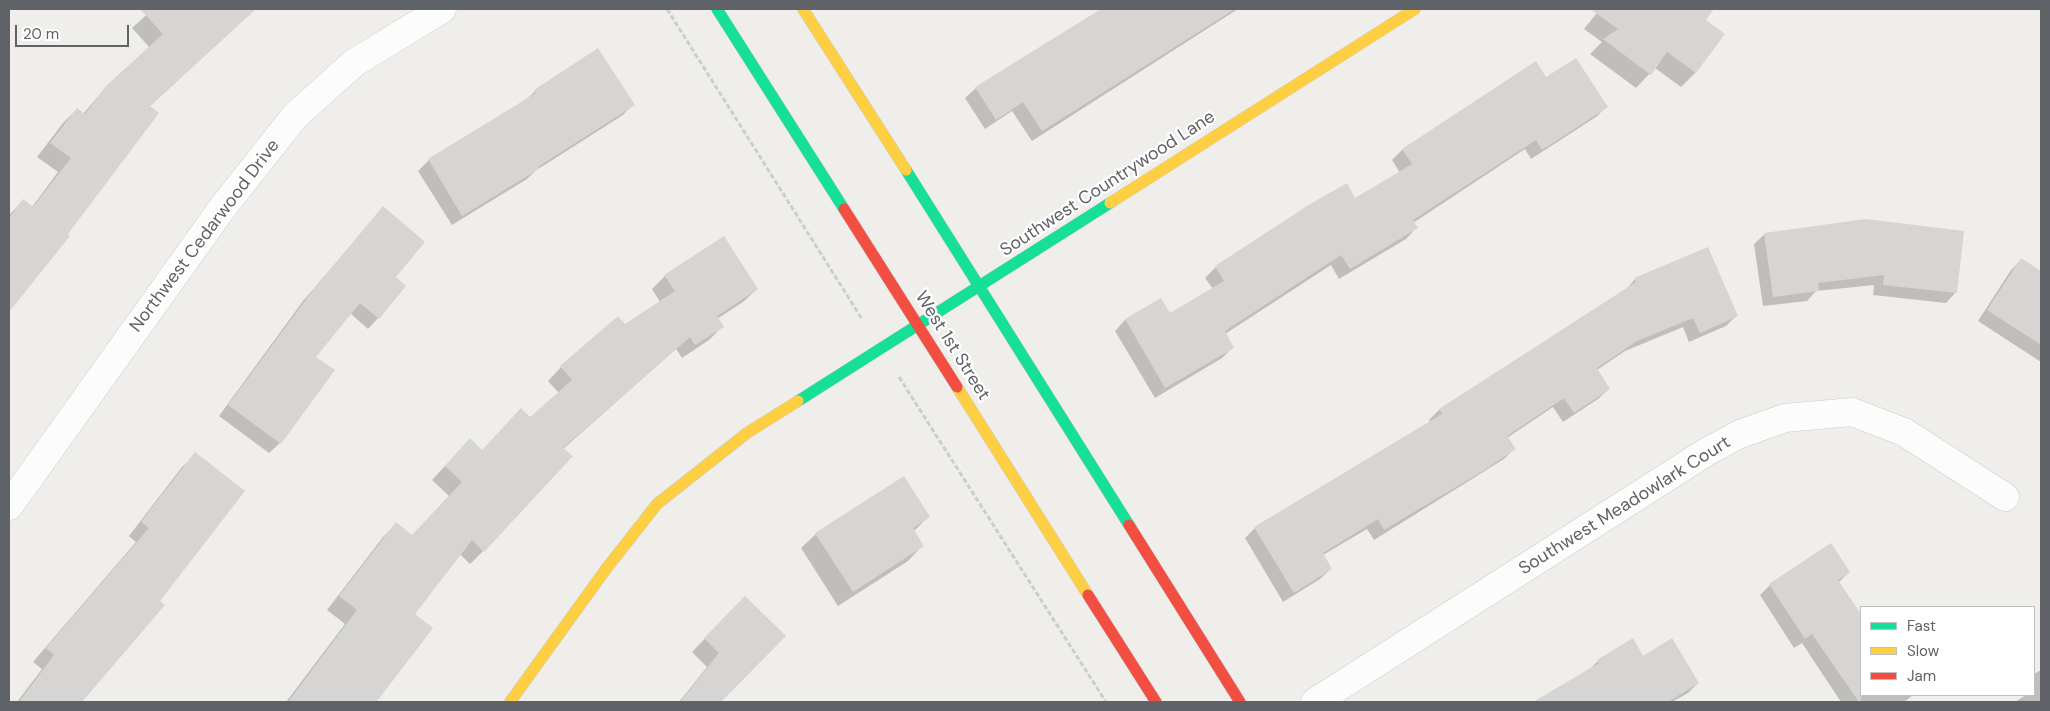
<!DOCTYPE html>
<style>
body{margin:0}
#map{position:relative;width:2050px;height:711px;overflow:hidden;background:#efeeea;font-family:"DM Sans",sans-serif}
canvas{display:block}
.frame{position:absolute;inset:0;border:10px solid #5f6368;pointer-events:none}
.legend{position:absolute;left:1860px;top:606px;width:175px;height:90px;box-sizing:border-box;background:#fff;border:1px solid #bfc1c3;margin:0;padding:6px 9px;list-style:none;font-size:15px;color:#5f6368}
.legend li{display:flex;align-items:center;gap:10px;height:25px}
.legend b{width:25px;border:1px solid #bfc1c3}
.scale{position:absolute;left:15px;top:25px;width:114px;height:22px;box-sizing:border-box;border:2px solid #5f6368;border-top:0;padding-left:6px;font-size:15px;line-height:18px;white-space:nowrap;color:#5f6368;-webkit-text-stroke:4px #fff;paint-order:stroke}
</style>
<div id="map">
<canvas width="2050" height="711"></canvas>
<div class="frame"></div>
<ul class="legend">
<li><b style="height:6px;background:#16e098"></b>Fast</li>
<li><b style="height:6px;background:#ffcf43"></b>Slow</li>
<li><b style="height:6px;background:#f24e42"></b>Jam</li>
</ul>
<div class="scale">20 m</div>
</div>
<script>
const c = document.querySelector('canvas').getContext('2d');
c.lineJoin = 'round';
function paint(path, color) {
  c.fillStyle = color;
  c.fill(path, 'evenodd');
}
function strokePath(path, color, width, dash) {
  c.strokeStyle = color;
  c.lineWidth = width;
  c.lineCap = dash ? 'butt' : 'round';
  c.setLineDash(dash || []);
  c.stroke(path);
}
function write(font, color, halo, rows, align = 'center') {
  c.font = font + ' "DM Sans",sans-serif';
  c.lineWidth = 4.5;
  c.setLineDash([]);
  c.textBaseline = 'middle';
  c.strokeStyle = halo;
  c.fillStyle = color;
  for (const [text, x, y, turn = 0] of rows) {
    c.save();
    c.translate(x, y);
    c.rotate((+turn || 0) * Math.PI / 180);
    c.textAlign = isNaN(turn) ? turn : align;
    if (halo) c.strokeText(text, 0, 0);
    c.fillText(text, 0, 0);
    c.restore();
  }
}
paint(new Path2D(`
 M153 9H255L149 107 67 235 68 236 9 310V215L24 200 32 207 58 172 37 157 63 123 77 109 83 114 107 86 150 48 132 28Z
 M1113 9H1238L1032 141 1012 111 985 129 965 98 976 88Z
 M1600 9H1713L1704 20 1724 34 1695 73 1681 87 1655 68 1636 88 1590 54 1602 42 1584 29Z
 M1536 63 1546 79 1606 107 1596 117 1531 159 1525 149 1413 223 1416 228 1406 239 1339 279 1331 265 1225 334 1233 347 1222 358 1155 398 1115 331 1125 320 1160 300 1170 315 1213 289 1205 278 1216 267 1308 207 1355 200 1400 173 1392 160 1402 150Z
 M535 91 633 104 623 115 535 171 527 179 452 225 418 171 429 160 524 102Z
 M383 208 394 278 378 318 368 329 350 313 315 357 333 371 280 443 269 453 219 416 303 301Z
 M1765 234 1956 292 1946 303 1873 295 1874 285 1816 291 1807 301 1763 306 1754 244Z
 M2022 259 2041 272V362L1978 321 2011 270Z
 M665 276 757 289 743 302 717 319 722 327 709 340 682 358 676 349 563 449 483 551 470 564 460 554 413 615 432 629 376 702H286L345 624 327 610 383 537 396 524 412 536 449 496 432 480 457 453 482 451 530 418 559 393 548 381 561 367 660 302 652 289Z
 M1635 279 1736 316 1726 326 1689 342 1683 327 1625 351 1597 370 1609 389 1598 399 1563 422 1553 407 1507 438 1514 449 1504 459 1374 540 1367 529 1323 555 1331 569 1320 579 1283 602 1245 538 1255 528 1430 422 1429 420 1439 410 1625 291Z
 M196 454 158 601 163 605 80 702H17L42 669 33 662 136 542 129 536 182 467Z
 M903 478 928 517 913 532 922 546 908 561 838 606 801 548 816 534Z
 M1849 572 1838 583 1861 617V695H1913L1904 702H1841L1802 643 1794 648 1760 595 1770 585Z
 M745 597 784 636 719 702H679L707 667 692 652Z
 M1643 658 1698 683 1688 693 1672 702H1535L1587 672 1598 661Z
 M2041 670V702H2015L2026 695H2034V674Z`), '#0003');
paint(new Path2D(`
 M140 9H256L150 106 159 113 68 234 70 236 9 312V218L23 199 33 207 71 158 50 143 77 108 85 114 106 86 163 34Z
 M1101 9H1235L1042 131 1023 102 996 120 975 87Z
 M1590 9H1714L1706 20 1725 34 1696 73 1667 52 1651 75 1603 39 1618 29Z
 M598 48 635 105 538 167 539 169 462 216 428 159 536 93 534 90Z
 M1576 58 1608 107 1542 150 1536 140 1413 220 1418 228 1350 269 1341 255 1225 331 1234 348 1165 388 1125 319 1161 298 1170 313 1224 281 1215 266 1307 206 1347 183 1355 198 1412 164 1402 149 1536 61 1546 77Z
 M383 206 425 242 396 277 406 286 379 319 360 303 316 357 335 370 281 444 228 405 313 290Z
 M1866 219 1964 231 1957 293 1883 285 1884 275 1818 283 1819 291 1773 297 1764 233Z
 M724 236 758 289 717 316 724 327 695 345 690 337 563 448 573 456 484 552 472 540 415 614 433 628 376 702H288L357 610 339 596 396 522 412 535 462 482 445 466 470 438 482 450 521 408 530 417 572 380 560 366 618 316 625 324 675 291 664 275Z
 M1708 247 1738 316 1700 333 1693 318 1637 341 1597 368 1610 389 1574 413 1564 398 1507 436 1516 449 1486 469 1384 530 1378 519 1323 553 1332 569 1294 593 1254 527 1442 414 1439 409 1636 282 1634 278Z
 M2021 258 2041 271V345L1987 310Z
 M195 452 245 491 160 601 165 605 82 702H19L54 655 46 648 149 528 141 522Z
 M904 476 930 517 913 528 924 546 853 592 815 533Z
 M1831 543 1850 572 1838 580 1861 614V702H1859L1812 634 1805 639 1769 584Z
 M745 596 786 636 721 702H680L719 653 704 638Z
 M1633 638 1643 656 1672 638 1699 683 1668 702H1533L1599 663 1597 660Z`), '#d6d5d3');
const street = new Path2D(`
 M9 506 223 207 295 116 354 63 442 9
 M1315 702 1708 451 1740 434 1785 418 1852 412 1904 432 2005 497`);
const fast = new Path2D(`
 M717 9 844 209
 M906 170 1129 525
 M798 401 1110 203`);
const slow = new Path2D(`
 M803 9 906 170
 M1110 203 1415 9
 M957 387 1088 595
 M510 702 606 569 657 504 747 433 798 401`);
const jam = new Path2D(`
 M844 209 957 387
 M1129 525 1240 702
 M1088 595 1156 702`);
strokePath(street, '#cbcccc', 29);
strokePath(fast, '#cacacb', 12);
strokePath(slow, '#cacacb', 12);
strokePath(jam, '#cacacb', 12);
strokePath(new Path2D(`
 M667 9 862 319
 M899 377 1106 702`), '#cacfcc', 3, [5, 2.5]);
strokePath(street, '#fdfcfc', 28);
strokePath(fast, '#16e098', 11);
strokePath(slow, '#ffcf43', 11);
strokePath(jam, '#f24e42', 11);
write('18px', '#5f6368', '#fff', [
 ["Southwest Countrywood Lane",1108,184,-33],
 ["Northwest Cedarwood Drive",205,236,-53],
 ["West 1st Street",952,346,58],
 ["Southwest Meadowlark Court",1625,506,-32]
]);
</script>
